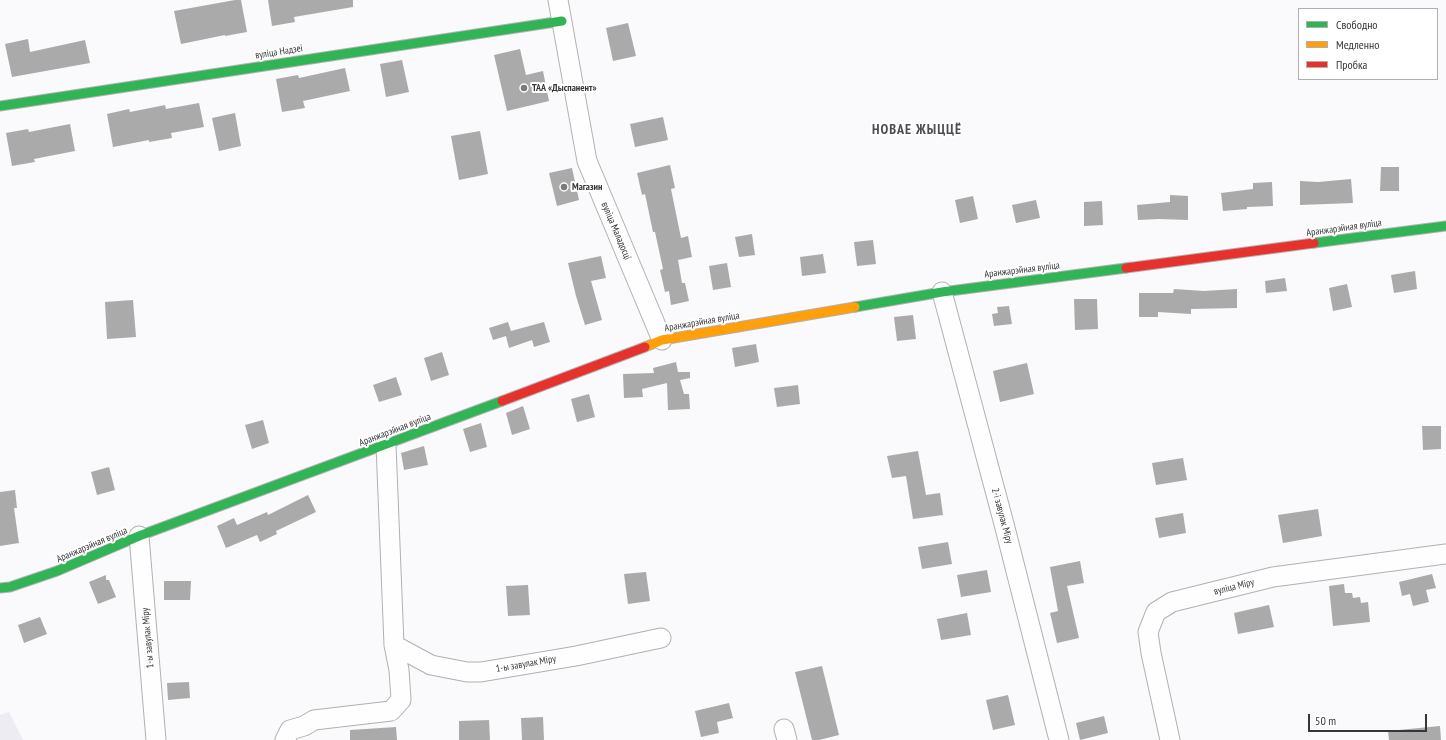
<!DOCTYPE html>
<meta charset="utf-8">
<style>
body{margin:0}
#map{position:relative;width:1446px;height:740px;overflow:hidden;background:#faf9fb;font-family:"PT Sans Narrow",sans-serif}
canvas{display:block}
.legend{position:absolute;left:1298px;top:8px;width:140px;height:72px;box-sizing:border-box;background:#fff;border:1px solid #afafaf;margin:0;padding:5px 7px;list-style:none;font-size:12px;color:#363638}
.legend li{display:flex;align-items:center;gap:8px;height:20px}
.legend b{width:20px;border:1px solid #afafaf}
.scale{position:absolute;left:1308px;top:714px;width:119px;height:18px;box-sizing:border-box;border:2px solid #363638;border-top:0;padding-left:5px;font-size:12px;line-height:14px;white-space:nowrap;color:#363638;-webkit-text-stroke:3px #fff;paint-order:stroke}
</style>
<div id="map">
<canvas width="1446" height="740"></canvas>
<ul class="legend">
<li><b style="height:5px;background:#30b455"></b>Свободно</li>
<li><b style="height:5px;background:#ff9f0a"></b>Медленно</li>
<li><b style="height:5px;background:#e5322d"></b>Пробка</li>
</ul>
<div class="scale">50 m</div>
</div>
<script>
const c = document.querySelector('canvas').getContext('2d');
c.lineJoin = 'round';
function paint(path, color) {
  c.fillStyle = color;
  c.fill(path, 'evenodd');
}
function strokePath(path, color, width, dash) {
  c.strokeStyle = color;
  c.lineWidth = width;
  c.lineCap = dash ? 'butt' : 'round';
  c.setLineDash(dash || []);
  c.stroke(path);
}
function write(font, color, halo, rows, align = 'center') {
  c.font = font + ' "PT Sans Narrow",sans-serif';
  c.lineWidth = 4;
  c.setLineDash([]);
  c.textBaseline = 'middle';
  c.strokeStyle = halo;
  c.fillStyle = color;
  for (const [text, x, y, turn = 0] of rows) {
    c.save();
    c.translate(x, y);
    c.rotate((+turn || 0) * Math.PI / 180);
    c.textAlign = isNaN(turn) ? turn : align;
    if (halo) c.strokeText(text, 0, 0);
    c.fillText(text, 0, 0);
    c.restore();
  }
}
paint(new Path2D(`
 M9 712 23 740H0V715Z`), '#eeecf3');
paint(new Path2D(`
 M235 0H241L247 32 225 36V35L181 44 174 11Z
 M268 0H353V7L294 17 295 22 272 26Z
 M628 23 636 56 613 61 606 28Z
 M28 39 30 52 85 40 90 63 12 77 5 44Z
 M520 49 526 75 543 71 549 101 507 111 494 55Z
 M402 60 409 92 386 97 380 64Z
 M345 68 350 91 303 101 305 108 282 112 276 79 298 75 299 78Z
 M199 103 204 127 171 133 172 138 149 142V140L113 147 107 114 129 109 130 112 165 105 166 109Z
 M235 113 241 146 219 151 212 118Z
 M663 117 668 140 635 147 630 124Z
 M70 124 75 151 34 159 35 162 12 166 6 133 28 129 29 132Z
 M480 131 488 174 459 180 451 136Z
 M670 165 675 188 671 189 681 238 688 236 692 257 678 260 682 283H685L689 301 671 305 669 291 665 292 660 270 663 269 655 232H653L645 194 642 195 637 173Z
 M1381 167H1399V191H1380Z
 M572 168 579 200 557 206 549 173Z
 M1351 179 1353 203 1300 205V181L1318 182Z
 M1272 182 1273 206 1247 207V209L1223 211 1221 193 1253 189V183Z
 M1170 195 1188 196V220L1159 219 1138 220 1137 205 1170 202Z
 M973 196 978 219 960 223 955 200Z
 M1036 200 1040 218 1016 223 1012 205Z
 M1102 201 1103 225 1084 226V202Z
 M752 234 755 255 739 257 735 237Z
 M873 240 876 264 857 266 854 242Z
 M823 254 826 273 802 276 800 257Z
 M601 256 606 278 591 281 602 320 585 325 576 296 568 263Z
 M727 263 731 287 713 290 709 266Z
 M1415 271 1417 289 1394 293 1391 275Z
 M1285 278 1287 291 1266 293 1265 281Z
 M1347 284 1352 307 1333 311 1329 288Z
 M1174 289 1204 291 1237 289V308L1191 309V314L1158 312V317H1139V293H1173Z
 M1074 299H1097L1098 329 1075 330Z
 M133 300 136 337 107 339 105 302Z
 M1009 306 1012 324 994 326 992 314 998 313 997 307Z
 M913 315 916 339 897 341 894 317Z
 M508 322 511 331 544 322 550 342 534 347 532 340 509 348 506 336 493 340 489 328Z
 M756 344 759 362 735 367 732 348Z
 M442 352 449 375 431 381 424 358Z
 M676 362 678 372H690V378L680 380 684 394H689L690 409 668 410 667 383 642 389 643 397 624 398 623 374 654 373 653 368Z
 M1027 363 1034 394 1000 402 993 371Z
 M396 377 402 395 379 402 373 385Z
 M798 385 800 404 777 407 774 388Z
 M589 394 595 417 577 422 571 399Z
 M523 406 530 429 512 435 506 413Z
 M263 420 269 443 252 449 245 425Z
 M481 423 487 447 470 452 463 429Z
 M1422 426H1441V449L1423 450Z
 M424 446 428 465 404 470 401 453Z
 M918 451 926 495 940 493 943 515 913 519 906 476 892 478 887 456Z
 M1183 458 1187 480 1156 485 1152 463Z
 M109 467 115 490 97 495 91 472Z
 M15 490 17 508H14L19 543 0 546V492Z
 M308 495 316 512 276 531 277 534 260 542 257 535 226 548 217 526 234 518 237 525 267 512 268 515Z
 M1318 509 1322 536 1283 543 1278 515Z
 M1183 513 1186 533 1159 538 1155 518Z
 M948 542 952 564 922 569 918 547Z
 M1080 561 1084 583 1067 586 1079 638 1057 643 1050 613 1058 611 1050 567Z
 M987 570 991 592 961 597 957 575Z
 M646 572 650 601 628 604 624 574Z
 M1432 574 1436 588 1426 590 1429 602 1413 606 1410 594 1402 596 1399 582Z
 M106 575V580H109L116 597 98 604 89 582Z
 M164 581H191L190 600H164Z
 M1344 584 1345 593H1352L1353 598 1360 597 1361 603 1368 602 1370 622 1333 626 1329 586Z
 M528 585 530 615 508 616 506 586Z
 M1269 605 1274 627 1238 634 1234 613Z
 M967 613 971 635 941 640 937 619Z
 M40 617 47 634 24 643 18 625Z
 M822 666 839 735 819 740H812L795 672Z
 M189 682 190 698 168 700 167 683Z
 M1008 695 1015 725 993 730 986 700Z
 M729 703 733 718 717 722 719 733 701 737 695 711Z
 M1104 716 1108 733 1080 740 1076 723Z
 M543 717 544 740H522L521 718Z
 M489 720 490 740H459V721Z
 M1440 726 1441 740H1389L1388 731Z
 M396 727 397 740H350V730Z`), '#aaaaab');
const street = new Path2D(`
 M558 0 587 161 662 340
 M942 292 1004 524 1059 740
 M139 536 156 740
 M394 645 431 665 467 672H481L576 656 661 638
 M784 729 787 740
 M285 740 290 730 304 726 314 720 391 711 401 700 399 670 394 645 386 445
 M1170 740 1151 653 1148 632 1156 612 1172 602 1273 577 1446 554`);
const fast = new Path2D(`
 M0 106 562 21
 M1314 243 1446 226
 M855 307 942 292 1126 268
 M0 588 10 587 57 571 139 536 502 401`);
const slow = new Path2D(`
 M645 347 662 340 855 307`);
const jam = new Path2D(`
 M1126 268 1314 243
 M502 401 645 347`);
strokePath(street, '#b1b0b2', 21);
strokePath(fast, '#b1b0b2', 11);
strokePath(slow, '#b1b0b2', 11);
strokePath(jam, '#b1b0b2', 11);
strokePath(street, '#fefefe', 19);
strokePath(fast, '#30b455', 9);
strokePath(slow, '#ff9f0a', 9);
strokePath(jam, '#e5322d', 9);
for (const [x, y, r, color] of [
 [524,88,4,"#7b7a7c"],
 [564,187,4,"#7b7a7c"]
]) {
  const dot = new Path2D();
  dot.arc(x, y, r, 0, 2 * Math.PI);
  c.fillStyle = color;
  c.fill(dot);
  strokePath(dot, '#fff', 1.5);
}
write('10px', '#363638', '#fff', [
 ["вуліца Надзеі",279,52,-9],
 ["Аранжарэйная вуліца",1344,228,-8],
 ["вуліца Маладосці",616,231,67],
 ["Аранжарэйная вуліца",1022,270,-7],
 ["Аранжарэйная вуліца",702,322,-10],
 ["Аранжарэйная вуліца",395,430,-21],
 ["2-і завулак Міру",1002,516,75],
 ["Аранжарэйная вуліца",92,545,-23],
 ["вуліца Міру",1234,587,-14],
 ["1-ы завулак Міру",148,638,-95],
 ["1-ы завулак Міру",526,664,-10]
]);
write('bold 10px', '#363638', '#fff', [
 ["ТАА «Дыспанент»",532,88],
 ["Магазин",572,187]
], 'left');
c.letterSpacing = '1px';
write('bold 14px', '#4e4d51', '#fff', [
 ["НОВАЕ ЖЫЦЦЁ",917,130]
]);
c.letterSpacing = '0px';
</script>
